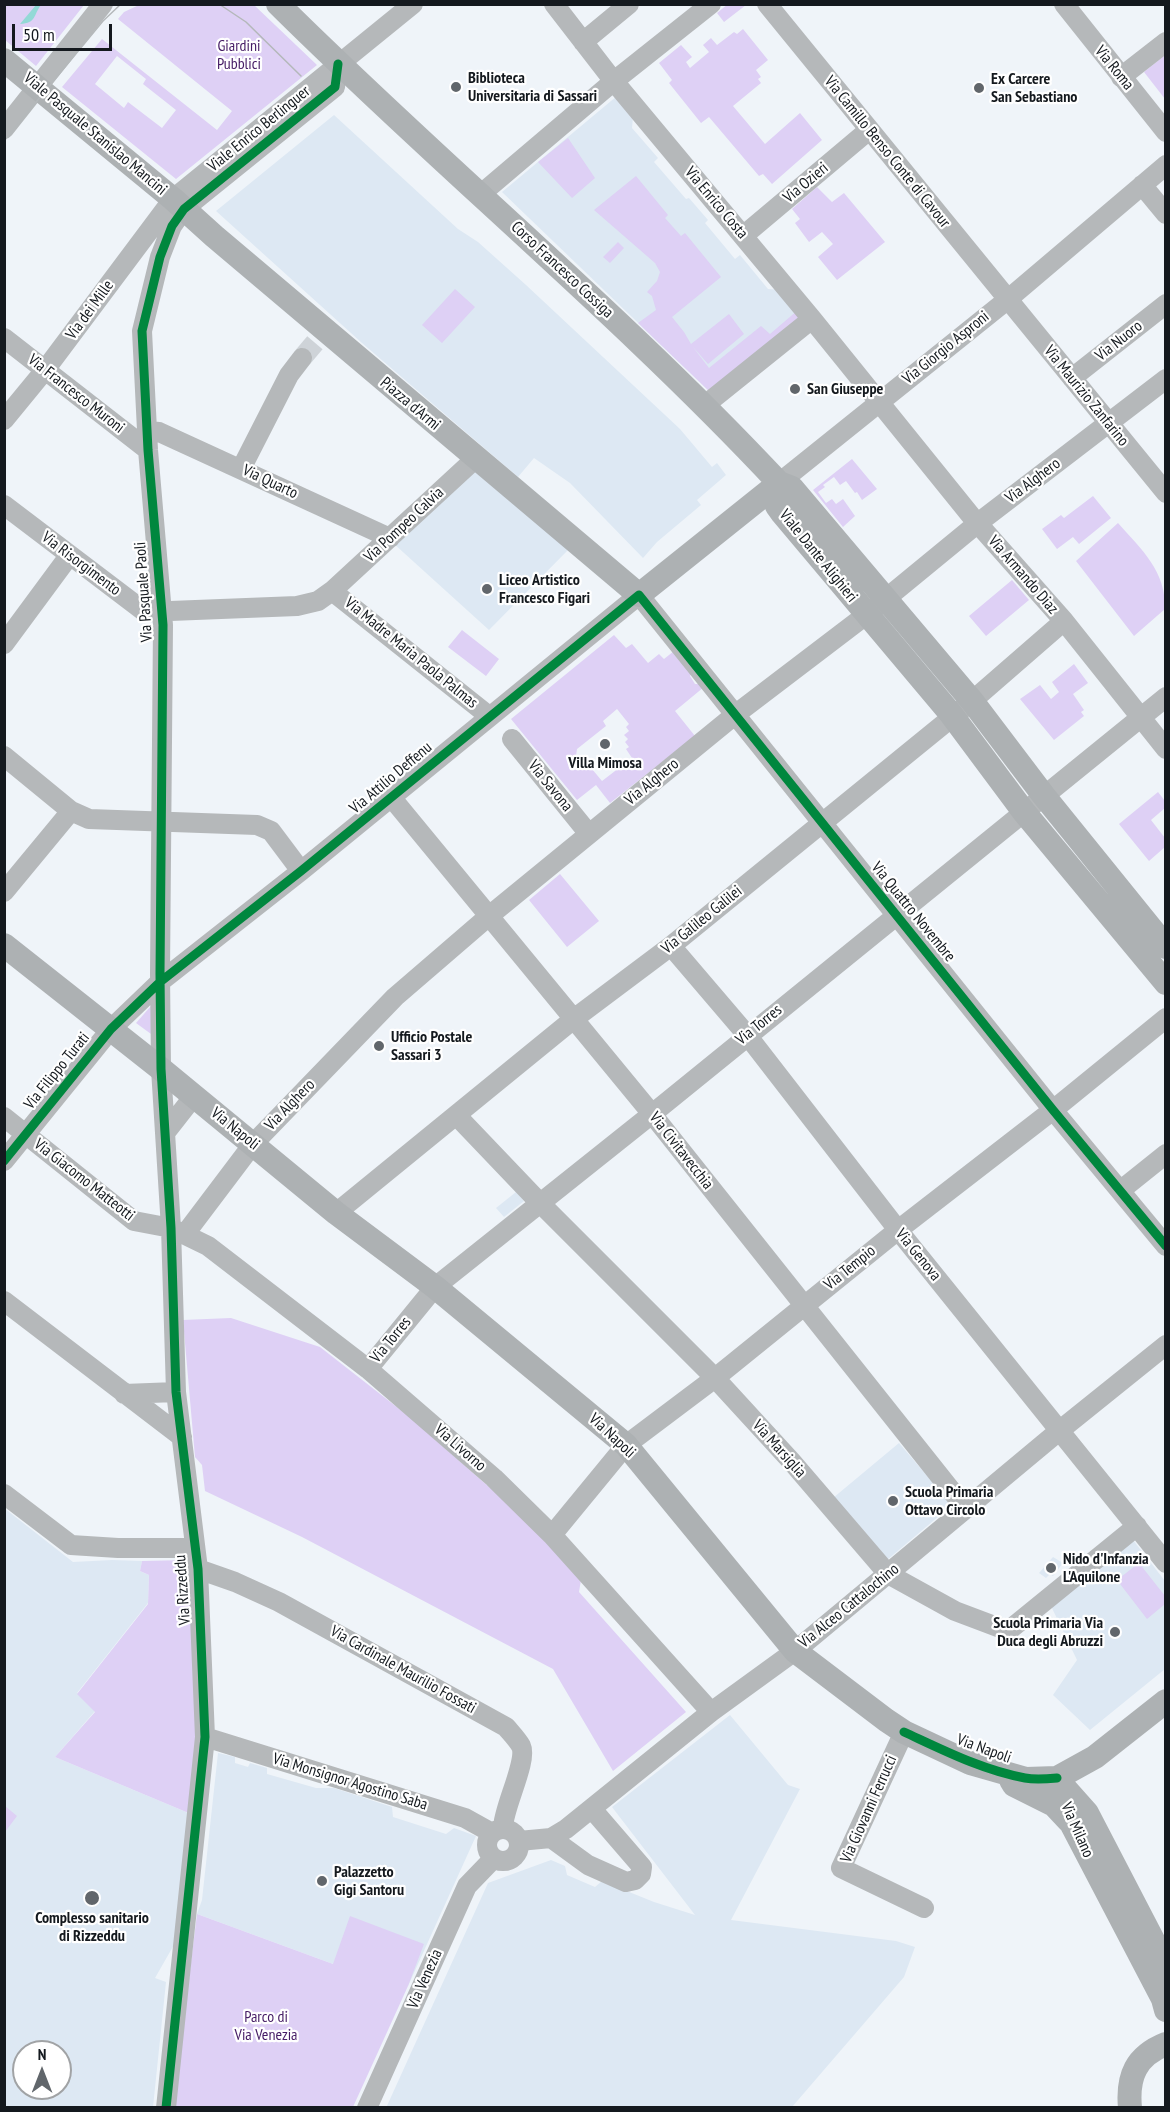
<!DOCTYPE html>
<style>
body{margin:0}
#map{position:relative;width:1170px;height:2112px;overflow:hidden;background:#eff4f9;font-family:"PT Sans Narrow",sans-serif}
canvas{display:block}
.frame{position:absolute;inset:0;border:6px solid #14191e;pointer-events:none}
.north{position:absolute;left:12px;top:2040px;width:60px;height:60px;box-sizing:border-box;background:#fff;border:2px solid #a1a3a5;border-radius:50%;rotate:0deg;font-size:16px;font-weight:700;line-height:24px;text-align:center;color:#14191e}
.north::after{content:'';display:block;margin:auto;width:21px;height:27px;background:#61666b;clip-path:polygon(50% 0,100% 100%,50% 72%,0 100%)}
.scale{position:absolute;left:12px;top:24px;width:100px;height:27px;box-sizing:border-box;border:3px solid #14191e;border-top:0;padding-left:8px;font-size:18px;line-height:21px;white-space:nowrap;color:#14191e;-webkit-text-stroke:4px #fff;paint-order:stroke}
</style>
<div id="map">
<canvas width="1170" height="2112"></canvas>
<div class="frame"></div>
<div class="north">N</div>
<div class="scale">50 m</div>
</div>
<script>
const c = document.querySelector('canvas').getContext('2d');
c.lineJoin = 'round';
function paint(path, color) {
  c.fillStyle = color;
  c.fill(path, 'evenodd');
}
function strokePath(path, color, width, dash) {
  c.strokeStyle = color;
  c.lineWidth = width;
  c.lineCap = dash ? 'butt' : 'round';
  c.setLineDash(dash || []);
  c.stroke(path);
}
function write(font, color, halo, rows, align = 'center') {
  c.font = font + ' "PT Sans Narrow",sans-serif';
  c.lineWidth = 4.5;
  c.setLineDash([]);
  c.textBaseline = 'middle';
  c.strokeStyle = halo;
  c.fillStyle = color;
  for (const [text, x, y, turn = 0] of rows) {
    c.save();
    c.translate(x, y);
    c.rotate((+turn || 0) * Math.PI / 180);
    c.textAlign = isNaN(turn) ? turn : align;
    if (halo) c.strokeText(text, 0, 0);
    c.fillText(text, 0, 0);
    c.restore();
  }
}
paint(new Path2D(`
 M617 96 633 116 632 128 658 158 654 162 686 199 689 198 708 220 705 223 735 259 740 255 768 289 781 290 804 317 710 392 502 192Z
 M334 115 458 229 478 242 526 285 680 429 712 467 717 463 726 475 697 500 701 505 657 542 643 558 570 483 534 458 518 477 362 343 216 211Z
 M477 468 570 548 489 630 393 543Z
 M516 1192 524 1201 504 1217 496 1208Z
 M899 1443 952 1505 887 1560 833 1498Z
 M4 1508 73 1562 112 1560 142 1561 140 1571 149 1575 148 1603 77 1693 95 1711 55 1757 191 1814 175 1943 155 1978 166 1982 153 2107H5ZM24 2052H60V2088H24Z
 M1133 1540 1165 1581V1669L1090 1730 1053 1695 1077 1660 1050 1604Z
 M1053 1557 1063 1563 1053 1576 1050 1574 1046 1578 1039 1573Z
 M730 1715 788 1785 800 1789 731 1920 896 1941 915 1947 904 1977 792 2107 386 2108 488 1883 551 1860 565 1866 567 1875 595 1887 602 1881 654 1902 695 1915 612 1807Z
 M218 1753 235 1757V1763L248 1767 250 1763 267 1768V1774L316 1788H334L392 1807 393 1817 446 1834 454 1828 476 1836 408 1986 333 1964 197 1914 202 1900Z`), '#dde8f3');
paint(new Path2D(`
 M728 4H746V5L724 22 717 13Z
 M4 5H84L36 66 5 40Z
 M139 5H254L317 65 176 179 62 87 102 39 217 130 232 111 118 19 124 12ZM117 56 146 79 143 84 176 110 162 128 128 102 124 108 95 84Z
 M743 29 768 60 756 70 761 77 758 79 761 83 733 106 765 144 800 113 822 140 772 184 763 174 759 176 709 117 701 123 669 83 672 80 659 63 681 45 692 57 686 62 690 68 709 52 703 45 711 38 717 45 734 32 737 34Z
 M1165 55V99L1144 72Z
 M568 138 595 178 572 198 538 162Z
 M636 176 668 215 665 218 681 236 685 233 721 277 672 317 684 332 691 344 729 314 744 334 708 364 693 347 709 368 761 326 770 334 798 310 804 317 710 392 638 323 656 310 652 296 647 292 657 281 660 272 655 263 594 210Z
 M817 187 832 202 844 193 885 242 837 280 818 257 833 244 822 232 809 242 795 223 800 219 792 209Z
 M618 242 624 248 610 263 603 257Z
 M455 289 475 307 442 343 422 325Z
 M852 459 877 489 862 500 857 492 855 493 846 481 840 485 834 477 823 485 825 487 818 492 826 503 832 499 836 504 843 499 855 516 843 527 813 490Z
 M1093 496 1111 518 1079 544 1073 537 1057 549 1042 529 1061 515 1064 518Z
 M1118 523C1142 550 1166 571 1165 609L1134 636 1076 561Z
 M1012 580 1029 600 986 636 969 616Z
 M462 630 499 659 486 676 448 647Z
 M614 635 626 648 632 644 648 663 659 654 664 659 674 651 692 672 690 676 695 684H701L704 687 675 711 695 736 610 803 596 785 577 800 511 719ZM617 709 629 724 626 727 629 731 624 735 628 739 625 742 629 747 626 749 632 758 602 781 587 763 581 762 576 756 577 749 606 726 603 721Z
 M1074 664 1088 683 1073 694 1084 710 1081 712 1084 716 1054 740 1020 699 1040 685 1051 699 1059 692 1052 682Z
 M1158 792 1165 801V808L1151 820 1165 838V847L1149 861 1119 824Z
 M560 874 599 921 567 947 529 900Z
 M151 1006V1034L136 1023Z
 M231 1318 320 1347 407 1415 497 1494 582 1574 579 1592 686 1712 613 1771 553 1669 302 1537 205 1491 202 1465 195 1457 183 1320Z
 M187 1560 197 1715 191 1814 55 1757 95 1712 77 1694 148 1604 149 1575 140 1571 142 1561Z
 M1139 1563 1165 1596V1604L1147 1619 1117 1580Z
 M5 1806 17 1816 5 1832Z
 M197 1914 333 1964 350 1916 424 1944 408 1986 353 2107 173 2108Z`), '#ded0f5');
paint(new Path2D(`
 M36 5H41C33 15 37 23 20 24Z`), '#93d9d6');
strokePath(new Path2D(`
 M302 358 318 339`), '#ced3d8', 20, [20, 10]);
strokePath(new Path2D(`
 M554 4 612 79 812 319 972 517 1064 621 1166 749
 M767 4 1166 493
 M1064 4 1166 132
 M583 42 629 4
 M1121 77 1166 42
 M4 129 103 4
 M1142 185 1166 214
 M481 194 614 81 711 4
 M743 236 869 130
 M4 338 148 450
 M1072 378 1166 304
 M705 405 812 319
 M4 420 45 370 173 199 413 4
 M148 431 159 432 390 538
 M241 469 289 375 302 358
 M779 483 1007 300 1166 165
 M4 505 145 612 297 606 318 601 332 591 475 459
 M332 591 489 716
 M4 644 69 556
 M512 739 589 834
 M4 756 71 811 89 819 257 825 271 831 301 871
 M391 797 652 1114 966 1509
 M4 892 71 811
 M671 946 747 1035 898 1230 1166 1563
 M456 1115 540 1203 715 1378 792 1462 888 1574 955 1611 1008 1631 1137 1526
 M4 1117 134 1221 171 1228 208 1246 368 1369 494 1478 552 1535 711 1712
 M165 1133 194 1096
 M4 1161 111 1029 160 982 301 871 639 595 1053 1110 1166 1246
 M1121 1190 1166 1154
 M336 1213 575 1018 671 946 972 701 1064 621
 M185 1234 253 1144 395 997 489 916 736 714 866 615 978 523 1166 379
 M4 1301 182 1437
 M368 1369 435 1287 652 1114 1166 697
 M124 1394 176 1392
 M4 1494 71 1545 118 1548H195
 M552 1535 626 1445 715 1378 898 1230 1053 1110 1166 1018
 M198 1569 235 1582 279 1602 506 1727C511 1733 517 1739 521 1746 528 1761 503 1808 503 1828
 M904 1732 841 1868 924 1908
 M205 1737 465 1818 492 1833
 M487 1845a16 16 0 1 1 32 0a16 16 0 1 1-32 0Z
 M551 1838 588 1865 626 1882 635 1880 641 1874 642 1867 592 1809
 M519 1841 551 1838 566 1829 711 1712 795 1651 1059 1431 1166 1345
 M166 2108 205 1737 198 1569 176 1392 171 1228 161 1069 160 973 163 625 148 450 142 331 160 257 172 226 184 209 335 87 338 64
 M367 2108 467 1886 494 1858`), '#b5b8ba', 20);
strokePath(new Path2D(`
 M278 4C442 167 621 314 779 483L792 488 972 701 1044 796 1166 947
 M4 60 173 199 214 236 639 595 779 483
 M779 483 777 506 782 513 951 714 1024 812 1166 983
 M4 945 161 1069 336 1213 435 1287 626 1445 795 1651 886 1720 904 1732 970 1763 1026 1779 1057 1778 1095 1757 1166 1701
 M1057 1778 1071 1823 1163 1999 1166 2010
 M1011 1780 1014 1785 1054 1805 1069 1821
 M1063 1786 1087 1813 1166 1965
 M1130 2108C1127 2076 1136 2056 1166 2044`), '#adb1b3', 24);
strokePath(new Path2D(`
 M219 4 246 22 301 76
 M4 141 103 21 121 4`), '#b4b8ba', 1.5);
strokePath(new Path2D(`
 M4 1161 111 1029 160 982 301 871 639 595 1053 1110 1166 1246
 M904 1732C943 1750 982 1770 1025 1778 1035 1780 1047 1779 1057 1778
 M166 2108 205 1737 198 1569 176 1392 171 1228 161 1069 160 973 163 625 148 450 142 331 160 257 172 226 184 209 335 87 338 64`), '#00873e', 9);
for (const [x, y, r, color] of [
 [456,87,6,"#61666b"],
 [979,88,6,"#61666b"],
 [795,389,6,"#61666b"],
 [487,589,6,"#61666b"],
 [605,744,6,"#61666b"],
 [379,1046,6,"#61666b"],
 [893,1501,6,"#61666b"],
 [1051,1568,6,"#61666b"],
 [1115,1632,6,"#61666b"],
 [322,1881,6,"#61666b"],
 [92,1898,8,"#61666b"]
]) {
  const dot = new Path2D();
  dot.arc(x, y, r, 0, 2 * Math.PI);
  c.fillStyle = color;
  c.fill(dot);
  strokePath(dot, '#fff', 2);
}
write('16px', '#451c65', '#fff', [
 ["Giardini",239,46],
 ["Pubblici",239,64],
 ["Parco di",266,2017],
 ["Via Venezia",266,2035]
]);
write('16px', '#14191e', '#fff', [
 ["Via Roma",1114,68,51],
 ["Viale Enrico Berlinguer",259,129,-39],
 ["Viale Pasquale Stanislao Mancini",95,134,40],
 ["Via Camillo Benso Conte di Cavour",887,152,51],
 ["Via Ozieri",806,183,-40],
 ["Via Enrico Costa",716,203,50],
 ["Corso Francesco Cossiga",562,270,43],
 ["Via dei Mille",90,310,-54],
 ["Via Nuoro",1119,341,-38],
 ["Via Giorgio Asproni",946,348,-39],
 ["Via Francesco Muroni",76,394,38],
 ["Via Maurizio Zanfarino",1086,396,51],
 ["Piazza d'Armi",410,404,40],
 ["Via Alghero",1033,481,-37],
 ["Via Quarto",270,482,25],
 ["Via Pompeo Calvia",404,525,-43],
 ["Viale Dante Alighieri",818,556,51],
 ["Via Risorgimento",81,564,37],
 ["Via Armando Diaz",1023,575,49],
 ["Via Pasquale Paoli",144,592,-94],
 ["Via Madre Maria Paola Palmas",411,653,39],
 ["Via Attilio Deffenu",391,778,-40],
 ["Via Alghero",652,782,-39],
 ["Via Savona",550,786,51],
 ["Via Quattro Novembre",913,912,51],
 ["Via Galileo Galilei",702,920,-39],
 ["Via Torres",759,1025,-39],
 ["Via Filippo Turati",57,1071,-51],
 ["Via Alghero",290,1105,-46],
 ["Via Napoli",235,1129,39],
 ["Via Civitavecchia",681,1151,52],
 ["Via Giacomo Matteotti",84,1180,38],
 ["Via Genova",918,1255,51],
 ["Via Tempio",850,1268,-39],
 ["Via Torres",391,1340,-51],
 ["Via Napoli",612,1436,43],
 ["Via Livorno",460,1448,41],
 ["Via Marsiglia",779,1449,48],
 ["Via Rizzeddu",183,1590,-94],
 ["Via Alceo Cattalochino",849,1606,-39],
 ["Via Cardinale Maurilio Fossati",403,1670,29],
 ["Via Napoli",984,1749,20],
 ["Via Monsignor Agostino Saba",350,1782,17],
 ["Via Giovanni Ferrucci",869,1809,-66],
 ["Via Milano",1077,1830,66],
 ["Via Venezia",425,1979,-66]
]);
write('bold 16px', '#14191e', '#fff', [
 ["Biblioteca",468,78],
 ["Universitaria di Sassari",468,96],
 ["Ex Carcere",991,79],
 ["San Sebastiano",991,97],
 ["San Giuseppe",807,389],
 ["Liceo Artistico",499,580],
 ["Francesco Figari",499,598],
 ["Villa Mimosa",605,763,"center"],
 ["Ufficio Postale",391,1037],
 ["Sassari 3",391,1055],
 ["Scuola Primaria",905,1492],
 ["Ottavo Circolo",905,1510],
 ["Nido d'Infanzia",1063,1559],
 ["L'Aquilone",1063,1577],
 ["Scuola Primaria Via",1103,1623,"right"],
 ["Duca degli Abruzzi",1103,1641,"right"],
 ["Palazzetto",334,1872],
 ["Gigi Santoru",334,1890],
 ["Complesso sanitario",92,1918,"center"],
 ["di Rizzeddu",92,1936,"center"]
], 'left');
</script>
